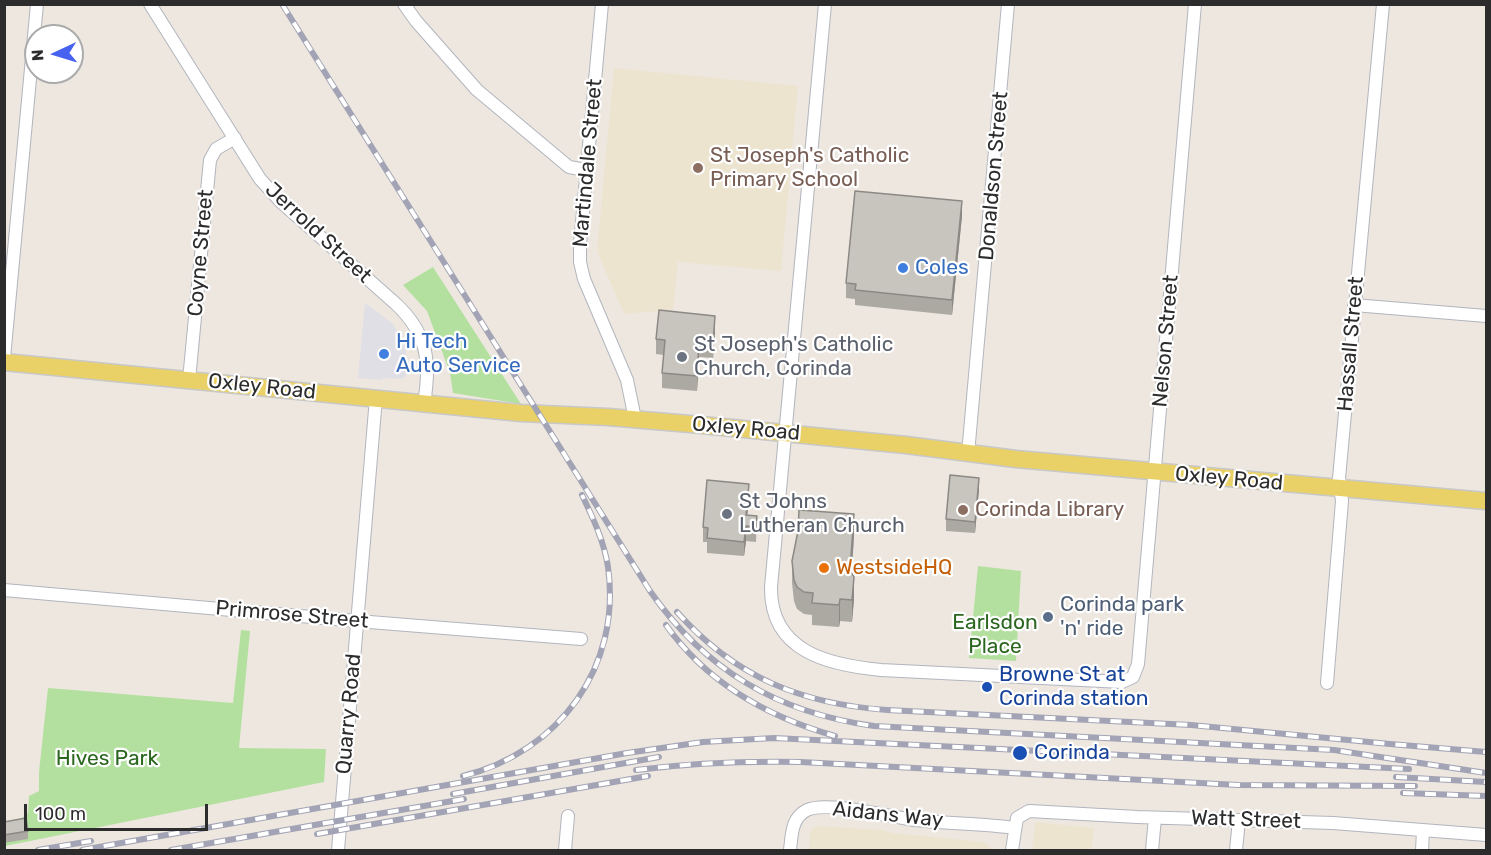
<!DOCTYPE html>
<style>
body{margin:0}
#map{position:relative;width:1491px;height:855px;overflow:hidden;background:#ede7df;font-family:Rubik,sans-serif}
canvas{display:block}
.frame{position:absolute;inset:0;border:6px solid #2c2c2c;pointer-events:none}
.north{position:absolute;left:24px;top:24px;width:60px;height:60px;box-sizing:border-box;background:#fff;border:2px solid #ababab;border-radius:50%;rotate:266deg;font-size:16px;font-weight:700;line-height:24px;text-align:center;color:#2c2c2c}
.north::after{content:'';display:block;margin:auto;width:21px;height:27px;background:#4862f0;clip-path:polygon(50% 0,100% 100%,50% 72%,0 100%)}
.scale{position:absolute;left:24px;top:804px;width:184px;height:27px;box-sizing:border-box;border:3px solid #2c2c2c;border-top:0;padding-left:8px;font-size:18px;line-height:21px;white-space:nowrap;color:#2c2c2c;-webkit-text-stroke:4px #fff;paint-order:stroke}
</style>
<div id="map">
<canvas width="1491" height="855"></canvas>
<div class="frame"></div>
<div class="north">N</div>
<div class="scale">100 m</div>
</div>
<script>
const c = document.querySelector('canvas').getContext('2d');
c.lineJoin = 'round';
function paint(path, color) {
  c.fillStyle = color;
  c.fill(path, 'evenodd');
}
function strokePath(path, color, width, dash) {
  c.strokeStyle = color;
  c.lineWidth = width;
  c.lineCap = dash ? 'butt' : 'round';
  c.setLineDash(dash || []);
  c.stroke(path);
}
function write(font, color, halo, rows, align = 'center') {
  c.font = font + ' Rubik,sans-serif';
  c.lineWidth = 4.5;
  c.setLineDash([]);
  c.textBaseline = 'middle';
  c.strokeStyle = halo;
  c.fillStyle = color;
  for (const [text, x, y, turn = 0] of rows) {
    c.save();
    c.translate(x, y);
    c.rotate((+turn || 0) * Math.PI / 180);
    c.textAlign = isNaN(turn) ? turn : align;
    if (halo) c.strokeText(text, 0, 0);
    c.fillText(text, 0, 0);
    c.restore();
  }
}
paint(new Path2D(`
 M365 303 392 323 405 343 408 373 404 378 398 379 384 378 381 380 358 378Z`), '#e1dfe6');
paint(new Path2D(`
 M614 68 798 86 781 271 678 262 673 310 624 314 597 251Z
 M1035 822 1094 828 1091 850H1032Z
 M817 826 882 830 893 833 983 842 988 845 991 850H809L810 833 812 829Z`), '#ede4d0');
paint(new Path2D(`
 M433 267 521 404 453 393 450 373 427 311 403 285Z
 M978 566 1021 571 1016 661 969 658Z
 M241 630 250 631 239 748 326 749 324 782 5 846V822L21 819 28 813 29 796 39 791V772L48 688 233 703Z`), '#b3e09f');
const minor = new Path2D(`
 M150 4 260 179 281 202 396 304C428 334 431 363 424 403
 M404 4 416 21 477 90 569 167 586 170
 M602 4 580 244V262L584 279 627 380 635 419
 M825 4 771 587C770 652 829 665 881 670L1122 682 1133 677 1138 664 1195 4
 M1354 305 1486 316
 M4 358 37 4
 M189 380 210 160 216 149 235 138
 M968 454 1008 4
 M4 590 357 621 581 639
 M1327 683 1342 501 1339 478 1383 4
 M338 850 376 398
 M565 850 568 816
 M790 850C792 835 791 818 807 810 826 801 886 816 908 819 943 824 979 823 1015 828
 M1012 850 1017 818 1029 811 1137 817 1333 823 1486 835
 M1152 850 1155 818
 M1236 850 1239 820
 M1422 850 1423 831`);
const major = new Path2D(`
 M4 362 521 413 608 417 702 425 906 445 1016 459 1486 501`);
strokePath(minor, '#b2b5be', 14);
strokePath(major, '#c8c8c8', 19);
strokePath(minor, '#fff', 12);
strokePath(major, '#e9d067', 16);
const rail = new Path2D(`
 M282 4 650 591C705 670 778 713 874 726L1334 750 1486 773
 M677 612C735 677 801 704 887 710L1191 725 1390 744 1486 752
 M666 625C707 683 768 717 835 736
 M636 770C691 763 745 761 801 762L1238 785 1415 786
 M463 776C559 752 622 667 608 567 604 541 593 518 582 495
 M1396 777 1486 782
 M1403 793 1486 796
 M453 794 659 757
 M317 834 648 776
 M38 850 91 841
 M82 850 627 753 703 742 774 738 1409 769
 M171 850 464 799`);
strokePath(rail, '#a2a4b5', 6);
strokePath(rail, '#fff', 4, [11]);
paint(new Path2D(`
 M962 216 952 315 855 305V299L846 298V283Z
 M715 330 713 358 699 357 697 391 662 388V373L664 355 656 354V339Z
 M979 489 975 533 946 531V519Z
 M749 499 747 515 757 516 756 542 746 541 744 556 707 553V542H703V527Z
 M854 536 852 572 854 599 852 622 840 621 839 627 812 625V615L804 614 797 609 794 601 792 583V561Z
 M4 822 28 831V839L4 843Z`), '#aca9a3');
paint(new Path2D(`
 M962 201V216L952 315V300Z
 M715 316V330L713 358V343Z
 M699 342V357L697 391V376Z
 M979 478V489L975 533V522Z
 M749 484V499L746 530V515Z
 M854 514V536L850 591V570Z
 M746 526V541L744 556V542Z
 M854 577V599L852 622V600Z
 M840 599V621L839 627V605Z`), '#8c8985');
const building = new Path2D(`
 M855 191 962 201 952 300 855 290 856 284 846 283Z
 M659 310 715 316 713 343 699 342 697 376 662 373 665 340 656 339Z
 M950 475 979 478 975 522 946 519Z
 M707 480 749 484 746 515 757 516 756 527 746 526 744 542 707 538 708 528 703 527Z
 M799 510 854 514 850 570 854 577 852 600 840 599 839 605 812 603 813 593 804 592 797 587 794 580 792 561 798 531Z
 M26 818 28 831 4 835V822Z`);
paint(building, '#c8c4be');
strokePath(building, '#8c8985', 1.5);
for (const [x, y, r, color] of [
 [698,168,6,"#8d6e63"],
 [903,268,6,"#3f7fe0"],
 [384,354,6,"#3f7fe0"],
 [682,357,6,"#6b7280"],
 [963,510,6,"#8d6e63"],
 [727,514,6,"#6b7280"],
 [824,568,6,"#e8710a"],
 [1048,617,6,"#5c6f8a"],
 [987,687,6,"#1a4fb4"],
 [1020,753,8,"#1a4fb4"]
]) {
  const dot = new Path2D();
  dot.arc(x, y, r, 0, 2 * Math.PI);
  c.fillStyle = color;
  c.fill(dot);
  strokePath(dot, '#fff', 2);
}
write('21px', '#785e54', '#fff', [
 ["St Joseph's Catholic",710,156],
 ["Primary School",710,180],
 ["Corinda Library",975,510]
], 'left');
write('21px', '#2c2c2c', '#fff', [
 ["Martindale Street",588,163,-85],
 ["Donaldson Street",994,176,-85],
 ["Jerrold Street",318,233,43],
 ["Coyne Street",201,253,-85],
 ["Nelson Street",1166,341,-85],
 ["Hassall Street",1351,344,-85],
 ["Oxley Road",262,387,6],
 ["Oxley Road",746,429,5],
 ["Oxley Road",1229,479,5],
 ["Primrose Street",292,615,5],
 ["Quarry Road",349,714,-85],
 ["Aidans Way",888,815,6],
 ["Watt Street",1246,820,2]
]);
write('21px', '#366cbe', '#fff', [
 ["Coles",915,268],
 ["Hi Tech",396,342],
 ["Auto Service",396,366]
], 'left');
write('21px', '#5b616d', '#fff', [
 ["St Joseph's Catholic",694,345],
 ["Church, Corinda",694,369],
 ["St Johns",739,502],
 ["Lutheran Church",739,526]
], 'left');
write('21px', '#c56008', '#fff', [
 ["WestsideHQ",836,568]
], 'left');
write('21px', '#4e5e75', '#fff', [
 ["Corinda park",1060,605],
 ["'n' ride",1060,629]
], 'left');
write('21px', '#2b661f', '#fff', [
 ["Earlsdon",995,623],
 ["Place",995,647],
 ["Hives Park",107,759]
]);
write('21px', '#164399', '#fff', [
 ["Browne St at",999,675],
 ["Corinda station",999,699],
 ["Corinda",1034,753]
], 'left');
</script>
